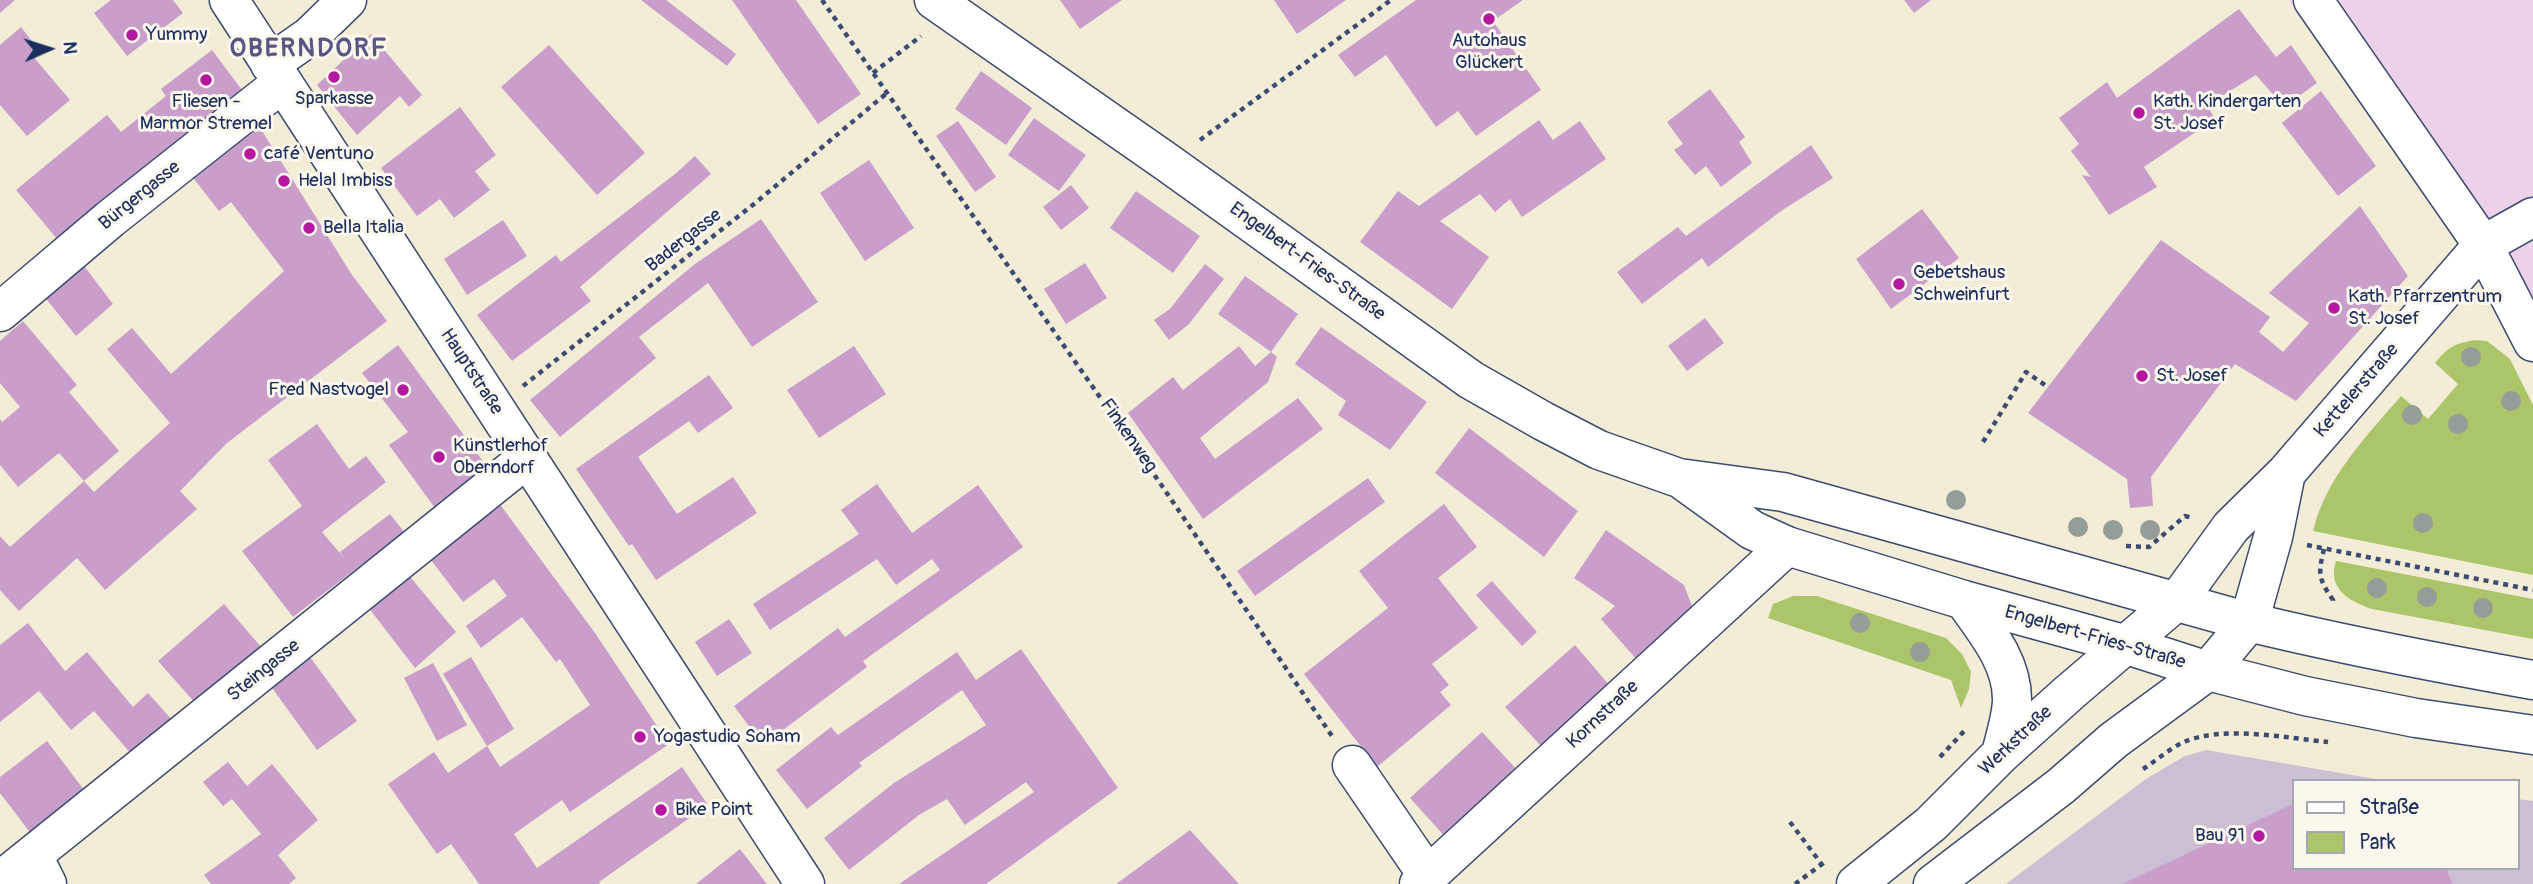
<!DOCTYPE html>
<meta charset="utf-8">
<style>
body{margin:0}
#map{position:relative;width:2533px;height:884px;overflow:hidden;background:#f3edd7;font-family:Pangolin,sans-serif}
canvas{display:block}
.legend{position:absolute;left:2292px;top:779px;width:228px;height:91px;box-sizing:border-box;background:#fbf7ec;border:2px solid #a1a7b3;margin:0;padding:9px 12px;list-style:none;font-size:21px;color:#1b2f5e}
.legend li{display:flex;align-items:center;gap:14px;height:35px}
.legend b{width:35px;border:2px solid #a1a7b3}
.north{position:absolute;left:14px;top:14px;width:70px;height:70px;-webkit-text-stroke:5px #fbf7ec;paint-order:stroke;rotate:87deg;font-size:19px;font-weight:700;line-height:28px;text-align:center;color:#1b2f5e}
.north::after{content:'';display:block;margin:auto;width:24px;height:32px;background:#1b2f5e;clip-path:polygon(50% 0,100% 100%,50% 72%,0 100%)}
</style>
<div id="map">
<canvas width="2533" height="884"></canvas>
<ul class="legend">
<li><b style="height:9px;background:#fff"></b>Straße</li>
<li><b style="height:19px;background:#abc56b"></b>Park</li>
</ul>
<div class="north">N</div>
</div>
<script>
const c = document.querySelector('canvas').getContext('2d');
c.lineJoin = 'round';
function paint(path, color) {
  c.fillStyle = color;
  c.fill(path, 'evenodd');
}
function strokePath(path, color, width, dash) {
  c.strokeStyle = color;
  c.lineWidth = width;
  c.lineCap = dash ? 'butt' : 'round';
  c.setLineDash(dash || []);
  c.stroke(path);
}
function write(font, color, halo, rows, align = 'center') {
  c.font = font + ' Pangolin,sans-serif';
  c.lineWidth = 6;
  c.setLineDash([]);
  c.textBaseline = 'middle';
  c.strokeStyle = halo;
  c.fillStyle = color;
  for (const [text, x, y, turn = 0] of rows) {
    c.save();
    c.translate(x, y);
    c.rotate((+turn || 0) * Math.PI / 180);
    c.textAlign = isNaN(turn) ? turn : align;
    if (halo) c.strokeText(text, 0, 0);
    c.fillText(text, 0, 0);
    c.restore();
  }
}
paint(new Path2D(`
 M2289 0H2533V308L2471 243Z`), '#edd1e9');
paint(new Path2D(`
 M2206 750 2387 781H2293V868H2517V799L2533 801V884H2006L2146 779 2185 756Z`), '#ccbfd4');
paint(new Path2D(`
 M2474 340 2487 341 2510 359 2533 405V575L2313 531C2326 477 2366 437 2401 396L2428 419 2458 384 2435 363C2448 347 2454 344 2474 340Z
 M2336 561 2533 599V639L2372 609C2349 601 2327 589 2336 561Z
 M1793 596H1817L1946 638 1962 654 1971 672 1969 689 1961 708 1951 680 1768 618 1773 604Z`), '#abc56b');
paint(new Path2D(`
 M0 0H15L0 13Z
 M111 0H173L183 13 127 56 94 13Z
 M641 0H666L736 54 727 66Z
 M732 0H796L861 94 818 124Z
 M1060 0H1122L1080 29Z
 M1274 0H1346L1297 34Z
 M1416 0H1523L1493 21 1541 90 1476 136 1458 111 1436 127 1386 55 1355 77 1338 55Z
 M1904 0H1931L1914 13Z
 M2239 9 2276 57 2291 45 2317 83 2284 107 2256 75 2207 105 2215 119 2144 167 2157 187 2109 215 2082 175 2091 177 2071 151 2079 144 2059 118 2107 82 2117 98Z
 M21 27 38 49 31 54 70 100 27 136 0 105V45Z
 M371 34 422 95 409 107 400 96 357 135 317 85Z
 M549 45 645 153 597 195 501 87Z
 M212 50 242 90 58 240 16 190 107 115 121 132 166 96 161 89Z
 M981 71 1032 108 1006 145 955 109Z
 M1710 89 1745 137 1739 142 1752 163 1721 187 1706 166 1695 175 1674 150 1683 144 1667 122Z
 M2321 91 2376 166 2338 196 2282 123Z
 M460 107 496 155 475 171 490 190 454 218 440 199 417 216 381 168Z
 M254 118 352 275 387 321 227 443 180 491 197 509 105 590 77 558 19 611 0 590V536L10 547 84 481 94 492 170 423 107 349 132 328 171 374 284 271 231 202 219 211 187 170Z
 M1034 118 1086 155 1059 191 1008 155Z
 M1539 120 1553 140 1580 121 1606 159 1522 217 1510 199 1495 212 1480 194 1440 221 1489 257 1452 309 1360 242 1398 191 1419 206Z
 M958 121 996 177 975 192 936 136Z
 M1811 145 1833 178 1781 211 1708 267 1702 258 1642 304 1617 272 1678 227 1686 236Z
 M695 156 711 174 580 287 591 301 512 361 477 315 556 255 561 262 675 174Z
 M869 160 914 228 865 261 820 193Z
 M1071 185 1089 208 1061 230 1043 207Z
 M1136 191 1200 236 1173 273 1110 228Z
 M2360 206 2408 276 2296 401 2235 364 2151 477 2153 506 2130 508 2127 479 2028 413 2161 240 2270 317 2259 332 2283 352 2309 323 2269 293Z
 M1922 209 1959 258 1891 309 1856 259Z
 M761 219 818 302 752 347 708 283 639 337 656 358 560 437 530 400 695 264Z
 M503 220 527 256 467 295 444 259Z
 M81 262 113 304 76 336 43 295Z
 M1085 263 1107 298 1066 324 1044 289Z
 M1205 264 1224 279 1189 324 1169 340 1154 320 1170 309Z
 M1245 276 1298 314 1271 352 1218 314Z
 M1705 318 1724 343 1687 371 1668 346Z
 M23 321 77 385 69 392 119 451 84 481 59 453 18 487 0 465V419L2 422 20 407 0 383V341Z
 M1321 327 1427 402 1390 450 1338 415 1346 401 1295 364Z
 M398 345 488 468 435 508 389 445 408 432 362 373Z
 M854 346 886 394 819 438 787 390Z
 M1239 346 1255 366 1271 352 1277 357 1268 382 1200 438 1215 459 1298 398 1323 429 1203 519 1128 413 1173 377 1183 390Z
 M709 375 733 408 698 433 689 421 638 457 677 514 733 477 757 513 656 580 632 544 629 546 576 469Z
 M317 424 349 469 366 456 386 482 322 532 345 559 340 552 390 514 404 532 293 617 242 551 302 506 268 460Z
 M1469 428 1578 511 1544 557 1435 473Z
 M1368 478 1385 502 1255 596 1237 571Z
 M877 484 912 533 978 485 1023 547 863 661 867 667 763 745 734 706 838 628 845 637 940 570 932 559 896 585 877 559 770 630 753 604 859 534 841 510Z
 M499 503 595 633 669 744 570 812 562 800 514 834 537 868 682 767 708 805 599 882 600 884H479L451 844 437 854 388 784 434 752 448 773 487 746 500 767 590 705 560 659 556 662 522 617 481 648 466 626 507 596 494 579 463 602 428 556Z
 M1444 504 1477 547 1438 578 1478 628 1432 664 1449 685 1440 692 1451 705 1377 767 1304 674 1388 608 1359 571Z
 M1606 530 1684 585 1694 611 1638 661 1601 619 1615 606 1574 578Z
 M407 573 456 632 415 668 368 607Z
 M1492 581 1537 632 1522 646 1476 595Z
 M224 604 262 648 196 704 158 661Z
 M729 619 752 653 717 676 695 642Z
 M28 623 65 671 87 652 133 707 148 693 173 721 133 756 94 711 71 730 39 691 0 722V645Z
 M1575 645 1610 686 1542 747 1505 707Z
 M1021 649 1118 788 986 884H899L1034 792 1026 782 965 825 947 799 919 815 849 870 824 838 894 783 986 725 962 690 859 763 862 766 807 809 776 770 831 727 838 735 957 652 976 680Z
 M310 657 357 721 317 750 270 685Z
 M471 657 514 729 487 746 443 674Z
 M433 663 467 725 437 741 404 678Z
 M1482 732 1520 773 1448 840 1410 798Z
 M47 741 87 794 32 835 0 793V777Z
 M228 762 247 786 272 764 318 820 278 855 296 878 289 884H211L204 875 261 834 232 799 223 806 203 782Z
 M2293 804V868H2446L2453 884H2122Z
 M1190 830 1239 884H1116Z
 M740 849 767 884H696Z`), '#c99ecb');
const minor = new Path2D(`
 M2313 0 2483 245 2533 342
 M270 64 310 36 347 0
 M0 312 110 219 282 83
 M2178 600 2231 527 2286 473 2483 245 2533 217
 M2249 622 2273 537 2286 473
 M1352 765 1428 876
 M33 856 47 884
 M0 881 526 459
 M1419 884 1787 546`);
const major = new Path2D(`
 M229 0 805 884
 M934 0 1168 163 1471 380 1543 421 1599 450 1679 478 1783 492 2249 622C2343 645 2438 663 2533 680
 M1684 481 1752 530 1787 546 1964 600 2127 645 2208 671 2305 696 2416 718 2533 735
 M1964 600C1985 630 2012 661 2012 699 2012 716 2005 737 2001 754
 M1856 884 1931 824 2001 754 2070 692 2178 600
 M1933 884 2061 786 2114 740 2208 671 2249 622`);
strokePath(minor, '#3b4c70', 41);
strokePath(major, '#3b4c70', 41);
strokePath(new Path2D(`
 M822 0 1160 483 1332 736
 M873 73 921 36
 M1200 140 1391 0
 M523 386 754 204 887 93
 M1983 442 2026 372 2048 387
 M2307 545 2533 590
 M2126 546 2149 547 2185 516 2193 518
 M2324 549C2318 574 2318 578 2333 600L2332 603
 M1940 757 1967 728
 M2143 769C2156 761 2170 748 2184 742 2223 725 2286 738 2328 742
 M1790 822 1823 866
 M1795 884 1825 862`), '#3b4c70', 4.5, [5, 5]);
strokePath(minor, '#fff', 38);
strokePath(major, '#fff', 38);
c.fillStyle = '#949d97';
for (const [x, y] of [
 [2471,357],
 [2511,401],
 [2412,415],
 [2458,424],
 [1956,500],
 [2423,523],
 [2078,527],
 [2113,530],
 [2150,530],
 [2377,588],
 [2427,597],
 [2483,608],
 [1860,623],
 [1920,652]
]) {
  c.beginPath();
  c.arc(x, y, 10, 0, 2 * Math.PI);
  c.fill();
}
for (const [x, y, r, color] of [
 [1489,19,7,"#b5179e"],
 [132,35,7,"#b5179e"],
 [334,77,7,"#b5179e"],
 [206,80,7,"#b5179e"],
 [2139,113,7,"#b5179e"],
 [250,154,7,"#b5179e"],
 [284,181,7,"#b5179e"],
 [309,228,7,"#b5179e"],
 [1899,284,7,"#b5179e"],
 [2334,308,7,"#b5179e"],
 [2142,376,7,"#b5179e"],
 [403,390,7,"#b5179e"],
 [439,457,7,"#b5179e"],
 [640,737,7,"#b5179e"],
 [661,810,7,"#b5179e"],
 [2259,836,7,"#b5179e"]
]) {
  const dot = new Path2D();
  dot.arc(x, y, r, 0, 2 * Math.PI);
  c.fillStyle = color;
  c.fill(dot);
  strokePath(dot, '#fbf7ec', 2.5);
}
write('19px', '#1b2f5e', '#fbf7ec', [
 ["Yummy",146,35],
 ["Autohaus",1489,41,"center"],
 ["Glückert",1489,63,"center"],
 ["Sparkasse",334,99,"center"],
 ["Fliesen -",206,102,"center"],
 ["Marmor Stremel",206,124,"center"],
 ["Kath. Kindergarten",2153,102],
 ["St. Josef",2153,124],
 ["café Ventuno",264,154],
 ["Helal Imbiss",298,181],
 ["Bella Italia",323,228],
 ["Gebetshaus",1913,273],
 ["Schweinfurt",1913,295],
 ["Kath. Pfarrzentrum",2348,297],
 ["St. Josef",2348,319],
 ["St. Josef",2156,376],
 ["Fred Nastvogel",389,390,"right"],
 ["Künstlerhof",453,446],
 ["Oberndorf",453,468],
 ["Yogastudio Soham",654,737],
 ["Bike Point",675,810],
 ["Bau 91",2245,836,"right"]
], 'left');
write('19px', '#1b2f5e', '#fbf7ec', [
 ["Bürgergasse",140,196,-39],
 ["Badergasse",684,241,-38],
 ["Engelbert-Fries-Straße",1307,262,36],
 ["Hauptstraße",471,372,57],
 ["Kettelerstraße",2357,391,-49],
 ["Finkenweg",1128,436,55],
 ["Engelbert-Fries-Straße",2095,638,16],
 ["Steingasse",264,671,-39],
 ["Kornstraße",1603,715,-43],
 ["Werkstraße",2016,741,-43]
]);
c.letterSpacing = '2px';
write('bold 26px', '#585684', '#fbf7ec', [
 ["OBERNDORF",309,49]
]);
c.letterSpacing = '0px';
</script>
